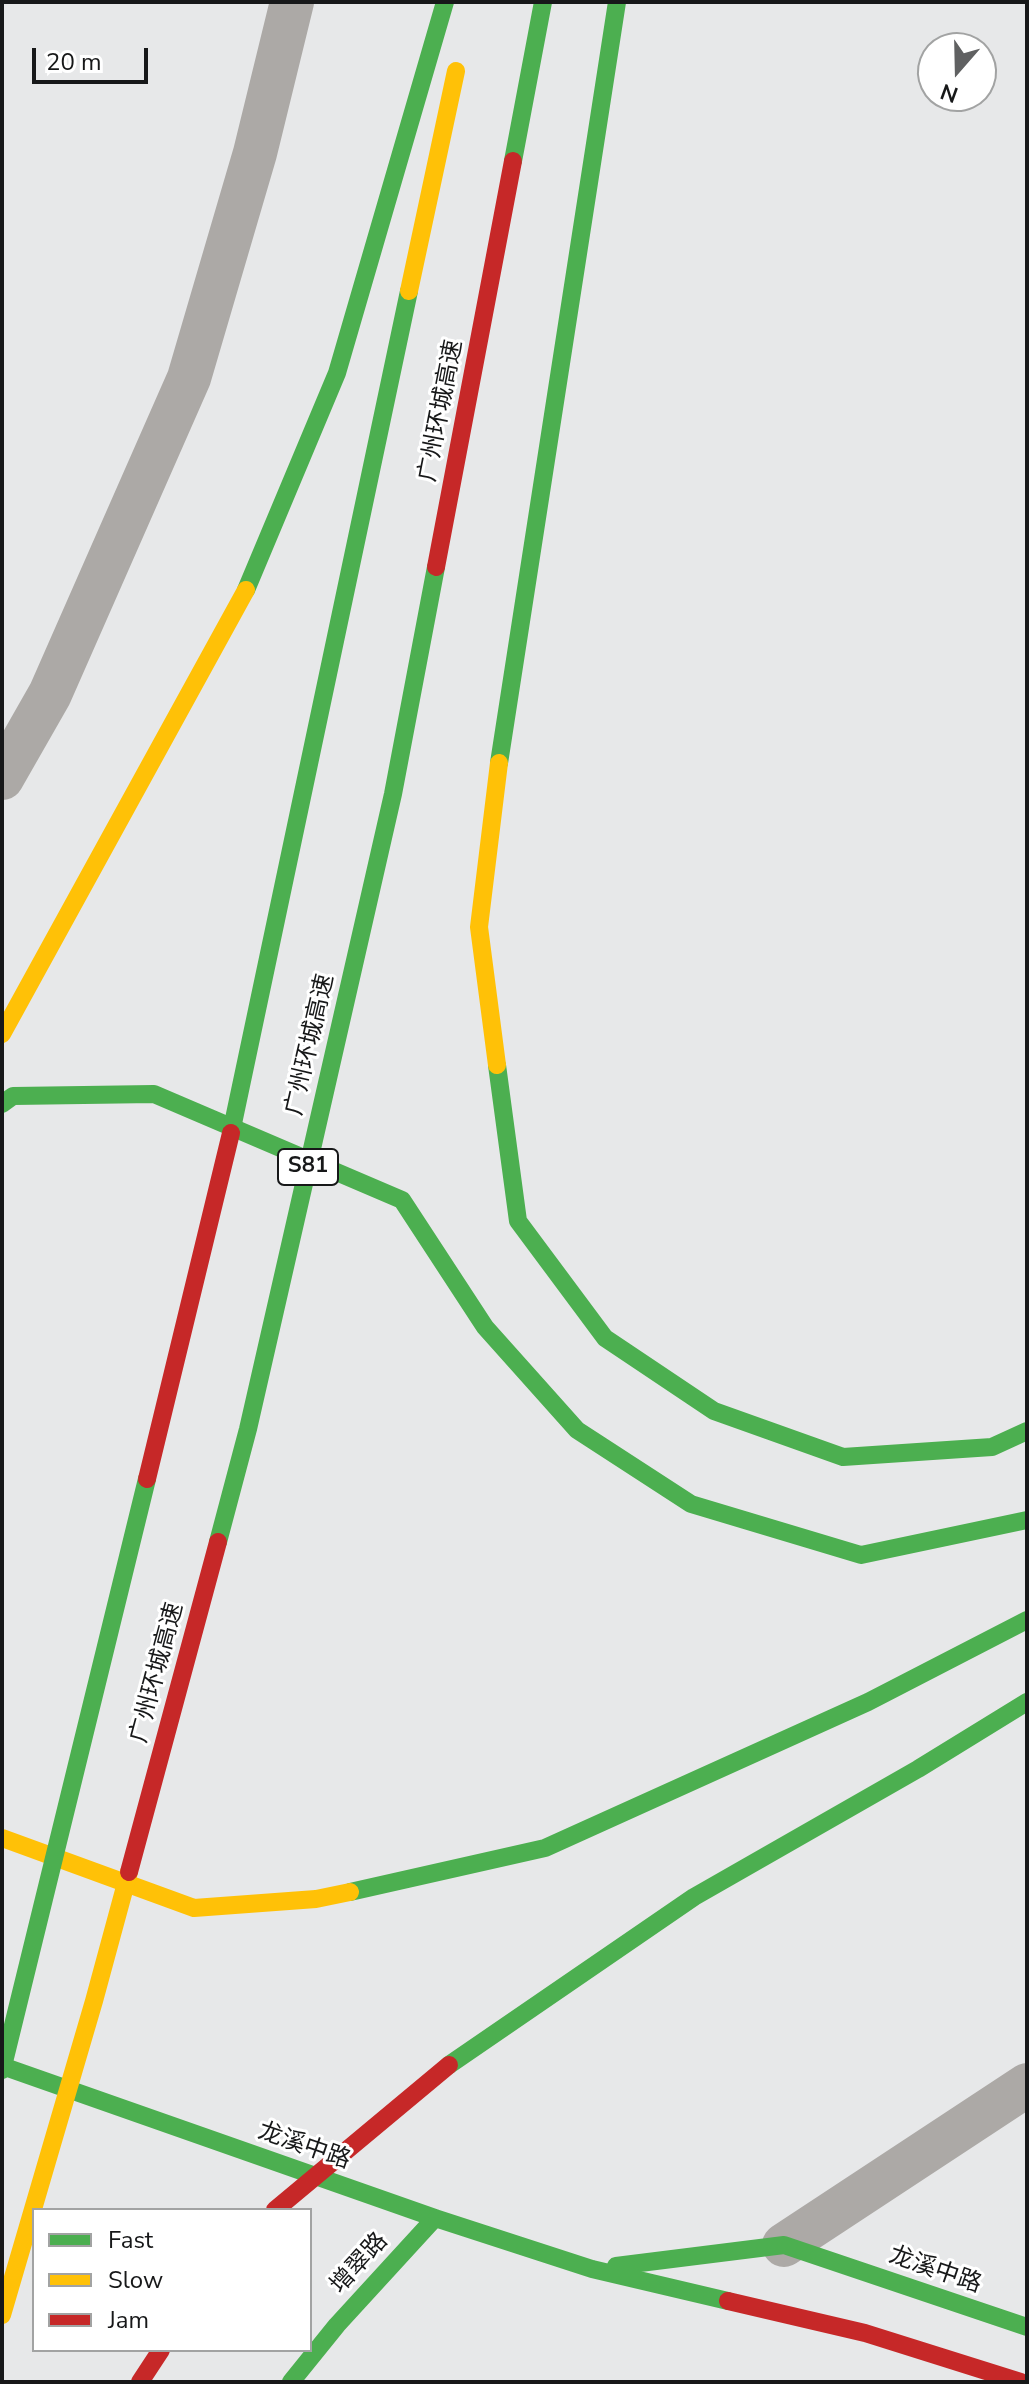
<!DOCTYPE html>
<meta charset="utf-8">
<style>
body{margin:0}
#map{position:relative;width:1029px;height:2384px;overflow:hidden;background:#e7e8e9;font-family:"Nunito Sans",sans-serif}
canvas{display:block}
.frame{position:absolute;inset:0;border:4px solid #171819;pointer-events:none}
.legend{position:absolute;left:32px;top:2208px;width:280px;height:144px;box-sizing:border-box;background:#fff;border:2px solid #a2a3a3;margin:0;padding:10px 14px;list-style:none;font-size:24px;color:#171819}
.legend li{display:flex;align-items:center;gap:16px;height:40px}
.legend b{width:40px;border:2px solid #a2a3a3}
.north{position:absolute;left:917px;top:32px;width:80px;height:80px;box-sizing:border-box;background:#fff;border:2px solid #a2a3a3;border-radius:50%;rotate:200deg;font-size:22px;font-weight:700;line-height:32px;text-align:center;color:#171819}
.north::after{content:'';display:block;margin:auto;width:28px;height:36px;background:#606162;clip-path:polygon(50% 0,100% 100%,50% 72%,0 100%)}
.scale{position:absolute;left:32px;top:48px;width:116px;height:36px;box-sizing:border-box;border:4px solid #171819;border-top:0;padding-left:10px;font-size:24px;line-height:28px;white-space:nowrap;color:#171819;-webkit-text-stroke:6px #fff;paint-order:stroke}
</style>
<div id="map">
<canvas width="1029" height="2384"></canvas>
<div class="frame"></div>
<ul class="legend">
<li><b style="height:10px;background:#4caf50"></b>Fast</li>
<li><b style="height:10px;background:#ffc107"></b>Slow</li>
<li><b style="height:10px;background:#c62828"></b>Jam</li>
</ul>
<div class="north">N</div>
<div class="scale">20 m</div>
</div>
<script>
const c = document.querySelector('canvas').getContext('2d');
c.lineJoin = 'round';
function strokePath(path, color, width, dash) {
  c.strokeStyle = color;
  c.lineWidth = width;
  c.lineCap = dash ? 'butt' : 'round';
  c.setLineDash(dash || []);
  c.stroke(path);
}
function write(font, color, halo, rows, align = 'center') {
  c.font = font + ' "Nunito Sans","Noto Sans SC",sans-serif';
  c.lineWidth = 6;
  c.setLineDash([]);
  c.textBaseline = 'middle';
  c.strokeStyle = halo;
  c.fillStyle = color;
  for (const [text, x, y, turn = 0] of rows) {
    c.save();
    c.translate(x, y);
    c.rotate((+turn || 0) * Math.PI / 180);
    c.textAlign = isNaN(turn) ? turn : align;
    if (halo) c.strokeText(text, 0, 0);
    c.fillText(text, 0, 0);
    c.restore();
  }
}
strokePath(new Path2D(`
 M2 778 50 694 189 378 255 153 292 2
 M784 2245 1027 2085`), '#aca9a6', 44);
strokePath(new Path2D(`
 M246 590 337 373 445 2
 M499 763 617 2
 M497 1065 518 1221 605 1338 714 1411 843 1457 992 1447 1027 1431
 M2 1104 13 1096 154 1094 402 1200 485 1327 577 1430 691 1504 861 1555 1027 1520
 M350 1892 545 1848 868 1702 1027 1620
 M449 2065 694 1897 918 1769 1027 1702
 M2 2066 435 2218 592 2269 728 2301
 M616 2266 784 2245 1027 2327
 M291 2382 337 2325 435 2218`), '#4caf50', 18);
strokePath(new Path2D(`
 M2 1034 246 590
 M497 1065 479 927 499 763
 M2 1838 194 1908 316 1899 350 1892`), '#ffc107', 18);
strokePath(new Path2D(`
 M728 2301 865 2333 1021 2382
 M140 2382 161 2350`), '#c62828', 18);
strokePath(new Path2D(`
 M513 161 543 2
 M231 1133 409 291
 M218 1542 248 1429 393 794 436 567
 M2 2070 147 1479`), '#4caf50', 18);
strokePath(new Path2D(`
 M409 291 456 71
 M2 2315 94 2001 129 1872`), '#ffc107', 18);
strokePath(new Path2D(`
 M436 567 513 161
 M147 1479 231 1133
 M129 1872 218 1542
 M275 2210 449 2065`), '#c62828', 18);
for (const [x, y, w] of [
 [308,1167,60]
]) {
  const box = new Path2D();
  box.roundRect(x - w / 2, y - 18, w, 36, 6);
  c.fillStyle = '#fff';
  c.fill(box);
  strokePath(box, '#171819', 2);
}
write('bold 22px', '#171819', null, [
 ["S81",308,1167]
]);
write('24px', '#171819', '#fff', [
 ["广州环城高速",442,411,-79],
 ["广州环城高速",311,1045,-77],
 ["广州环城高速",158,1673,-75],
 ["龙溪中路",304,2147,19],
 ["增翠路",360,2264,-48],
 ["龙溪中路",935,2271,19]
]);
</script>
